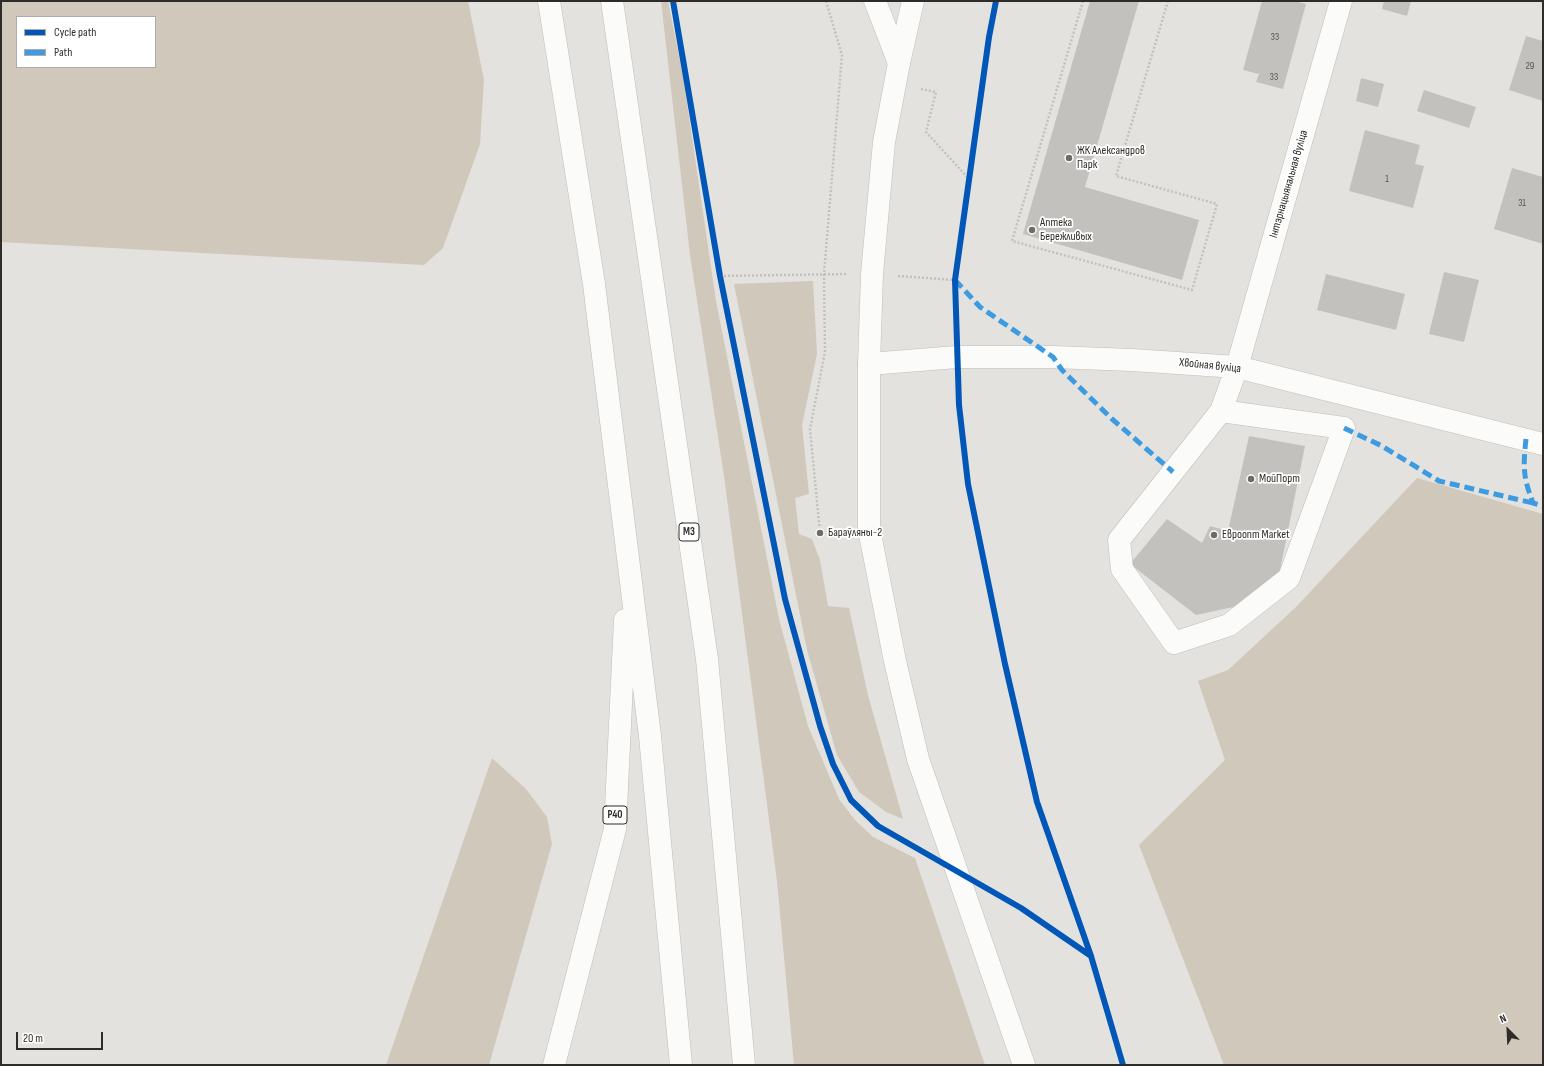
<!DOCTYPE html>
<meta charset="utf-8">
<style>
body{margin:0}
#map{position:relative;width:1544px;height:1066px;overflow:hidden;background:#e4e2de;font-family:"Sofia Sans Condensed",sans-serif}
canvas{display:block}
.frame{position:absolute;inset:0;border:2px solid #2e2c29;pointer-events:none}
.legend{position:absolute;left:16px;top:16px;width:140px;height:52px;box-sizing:border-box;background:#fff;border:1px solid #ababa9;margin:0;padding:5px 7px;list-style:none;font-size:12px;color:#2e2c29}
.legend li{display:flex;align-items:center;gap:8px;height:20px}
.legend b{width:20px;border:1px solid #ababa9}
.north{position:absolute;left:1488px;top:1010px;width:40px;height:40px;-webkit-text-stroke:3px #fff;paint-order:stroke;rotate:336deg;font-size:11px;font-weight:700;line-height:16px;text-align:center;color:#2e2c29}
.north::after{content:'';display:block;margin:auto;width:14px;height:18px;background:#2e2c29;clip-path:polygon(50% 0,100% 100%,50% 72%,0 100%)}
.scale{position:absolute;left:16px;top:1032px;width:87px;height:18px;box-sizing:border-box;border:2px solid #2e2c29;border-top:0;padding-left:5px;font-size:12px;line-height:14px;white-space:nowrap;color:#2e2c29;-webkit-text-stroke:3px #fff;paint-order:stroke}
</style>
<div id="map">
<canvas width="1544" height="1066"></canvas>
<div class="frame"></div>
<ul class="legend">
<li><b style="height:5px;background:#0057b8"></b>Cycle path</li>
<li><b style="height:5px;background:#3d9ce1"></b>Path</li>
</ul>
<div class="north">N</div>
<div class="scale">20 m</div>
</div>
<script>
const c = document.querySelector('canvas').getContext('2d');
c.lineJoin = 'round';
function paint(path, color) {
  c.fillStyle = color;
  c.fill(path, 'evenodd');
}
function strokePath(path, color, width, dash) {
  c.strokeStyle = color;
  c.lineWidth = width;
  c.lineCap = dash ? 'butt' : 'round';
  c.setLineDash(dash || []);
  c.stroke(path);
}
function write(font, color, halo, rows, align = 'center') {
  c.font = font + ' "Sofia Sans Condensed",sans-serif';
  c.lineWidth = 3.5;
  c.setLineDash([]);
  c.textBaseline = 'middle';
  c.strokeStyle = halo;
  c.fillStyle = color;
  for (const [text, x, y, turn = 0] of rows) {
    c.save();
    c.translate(x, y);
    c.rotate((+turn || 0) * Math.PI / 180);
    c.textAlign = isNaN(turn) ? turn : align;
    if (halo) c.strokeText(text, 0, 0);
    c.fillText(text, 0, 0);
    c.restore();
  }
}
paint(new Path2D(`
 M1 1H468L484 80 480 144 443 248 424 265 1 242ZM17 17H155V67H17Z
 M661 1H668L683 76 716 301 779 619 808 726 839 799 855 820 873 837 915 858 985 1065H794L777 881 724 476 690 255Z
 M813 281 817 354 802 425 809 494 795 498 799 534 812 539 820 560 828 606 849 608 868 695 903 819 886 812 859 792 837 755 807 650 734 284Z
 M1417 478 1543 514V1065H1224L1139 845 1225 760 1198 681 1228 670 1296 607Z
 M492 758 526 789 547 817 552 844 489 1065H386Z`), '#d0c8ba');
paint(new Path2D(`
 M1090 1H1139L1085 187 1199 220 1182 280 1023 234Z
 M1262 1H1295L1306 4 1283 89 1256 82 1259 74 1243 70Z
 M1384 1H1411L1407 16 1382 9Z
 M1526 36 1543 41V101L1509 90Z
 M1361 78 1384 84 1378 107 1356 101Z
 M1424 90 1476 107 1469 128 1417 111Z
 M1365 130 1420 145 1415 164 1424 166 1413 208 1349 191Z
 M1512 168 1543 177V244L1494 229Z
 M1444 272 1479 280 1464 342 1429 334Z
 M1326 274 1405 294 1396 330 1317 310Z
 M1249 436 1305 446 1279 575 1238 606 1196 615 1130 564 1167 519 1202 543 1210 526 1228 531Z`), '#c3c1be');
const minor = new Path2D(`
 M875 1 899 63
 M869 364 957 357H1053L1132 360 1237 367 1543 444
 M1221 411 1344 428 1289 578 1229 625 1174 643 1122 569 1119 540 1221 411 1237 367 1341 1`);
const major = new Path2D(`
 M913 1 899 63 884 142 872 274 869 364V529L895 661 918 759 1024 1065`);
const highway = new Path2D(`
 M549 1 594 284 628 558 650 736 681 1065
 M612 1 707 659 744 1065
 M554 1065 615 829 625 620`);
strokePath(minor, '#c0beba', 23);
strokePath(major, '#c0beba', 23);
strokePath(highway, '#c0beba', 23);
strokePath(new Path2D(`
 M826 1 842 55 824 274 825 352 810 429 820 533 844 531
 M1083 1 1012 241 1192 290 1217 204 1116 176 1168 1
 M921 89 936 92 926 132 969 179
 M720 276 847 274
 M898 276 955 280`), '#c3c1bf', 2.5, [2, 2]);
strokePath(minor, '#fbfbfa', 22);
strokePath(major, '#fbfbfa', 22);
strokePath(highway, '#fbfbfa', 22);
strokePath(new Path2D(`
 M955 280 980 307 1053 357 1062 370 1112 419 1173 472
 M1344 428 1382 446 1439 481 1533 503
 M1526 439C1523 467 1523 477 1533 503L1543 506`), '#3d9ce1', 5, [10, 5]);
strokePath(new Path2D(`
 M673 1 720 276 785 599 820 726 833 764 851 800 878 826 1021 908 1091 956
 M996 1 989 37 955 280 959 405 968 484 1005 664 1037 802 1091 956 1123 1065`), '#0057b8', 6);
for (const [x, y, r, color] of [
 [1069,158,4,"#6e6c68"],
 [1032,230,4,"#6e6c68"],
 [1251,479,4,"#6e6c68"],
 [820,533,4,"#6e6c68"],
 [1214,535,4,"#6e6c68"]
]) {
  const dot = new Path2D();
  dot.arc(x, y, r, 0, 2 * Math.PI);
  c.fillStyle = color;
  c.fill(dot);
  strokePath(dot, '#fff', 1.5);
}
write('10px', '#53514e', null, [
 ["33",1275,37],
 ["29",1530,66],
 ["33",1274,77],
 ["1",1387,179],
 ["31",1522,203]
]);
for (const [x, y, w] of [
 [689,532,20],
 [615,815,24]
]) {
  const box = new Path2D();
  box.roundRect(x - w / 2, y - 9, w, 18, 3);
  c.fillStyle = '#fff';
  c.fill(box);
  strokePath(box, '#2e2c29', 1);
}
write('bold 11px', '#2e2c29', null, [
 ["М3",689,532],
 ["Р40",615,815]
]);
write('12px', '#2e2c29', '#fff', [
 ["ЖК Александров",1077,151],
 ["Парк",1077,165],
 ["Аптека",1040,223],
 ["Бережливых",1040,237],
 ["МойПорт",1259,479],
 ["Бараўляны-2",828,533],
 ["Евроопт Market",1222,535]
], 'left');
write('12px', '#2e2c29', '#fff', [
 ["Інтэрнацыянальная вуліца",1289,184,-74],
 ["Хвойная вуліца",1210,366,6]
]);
</script>
